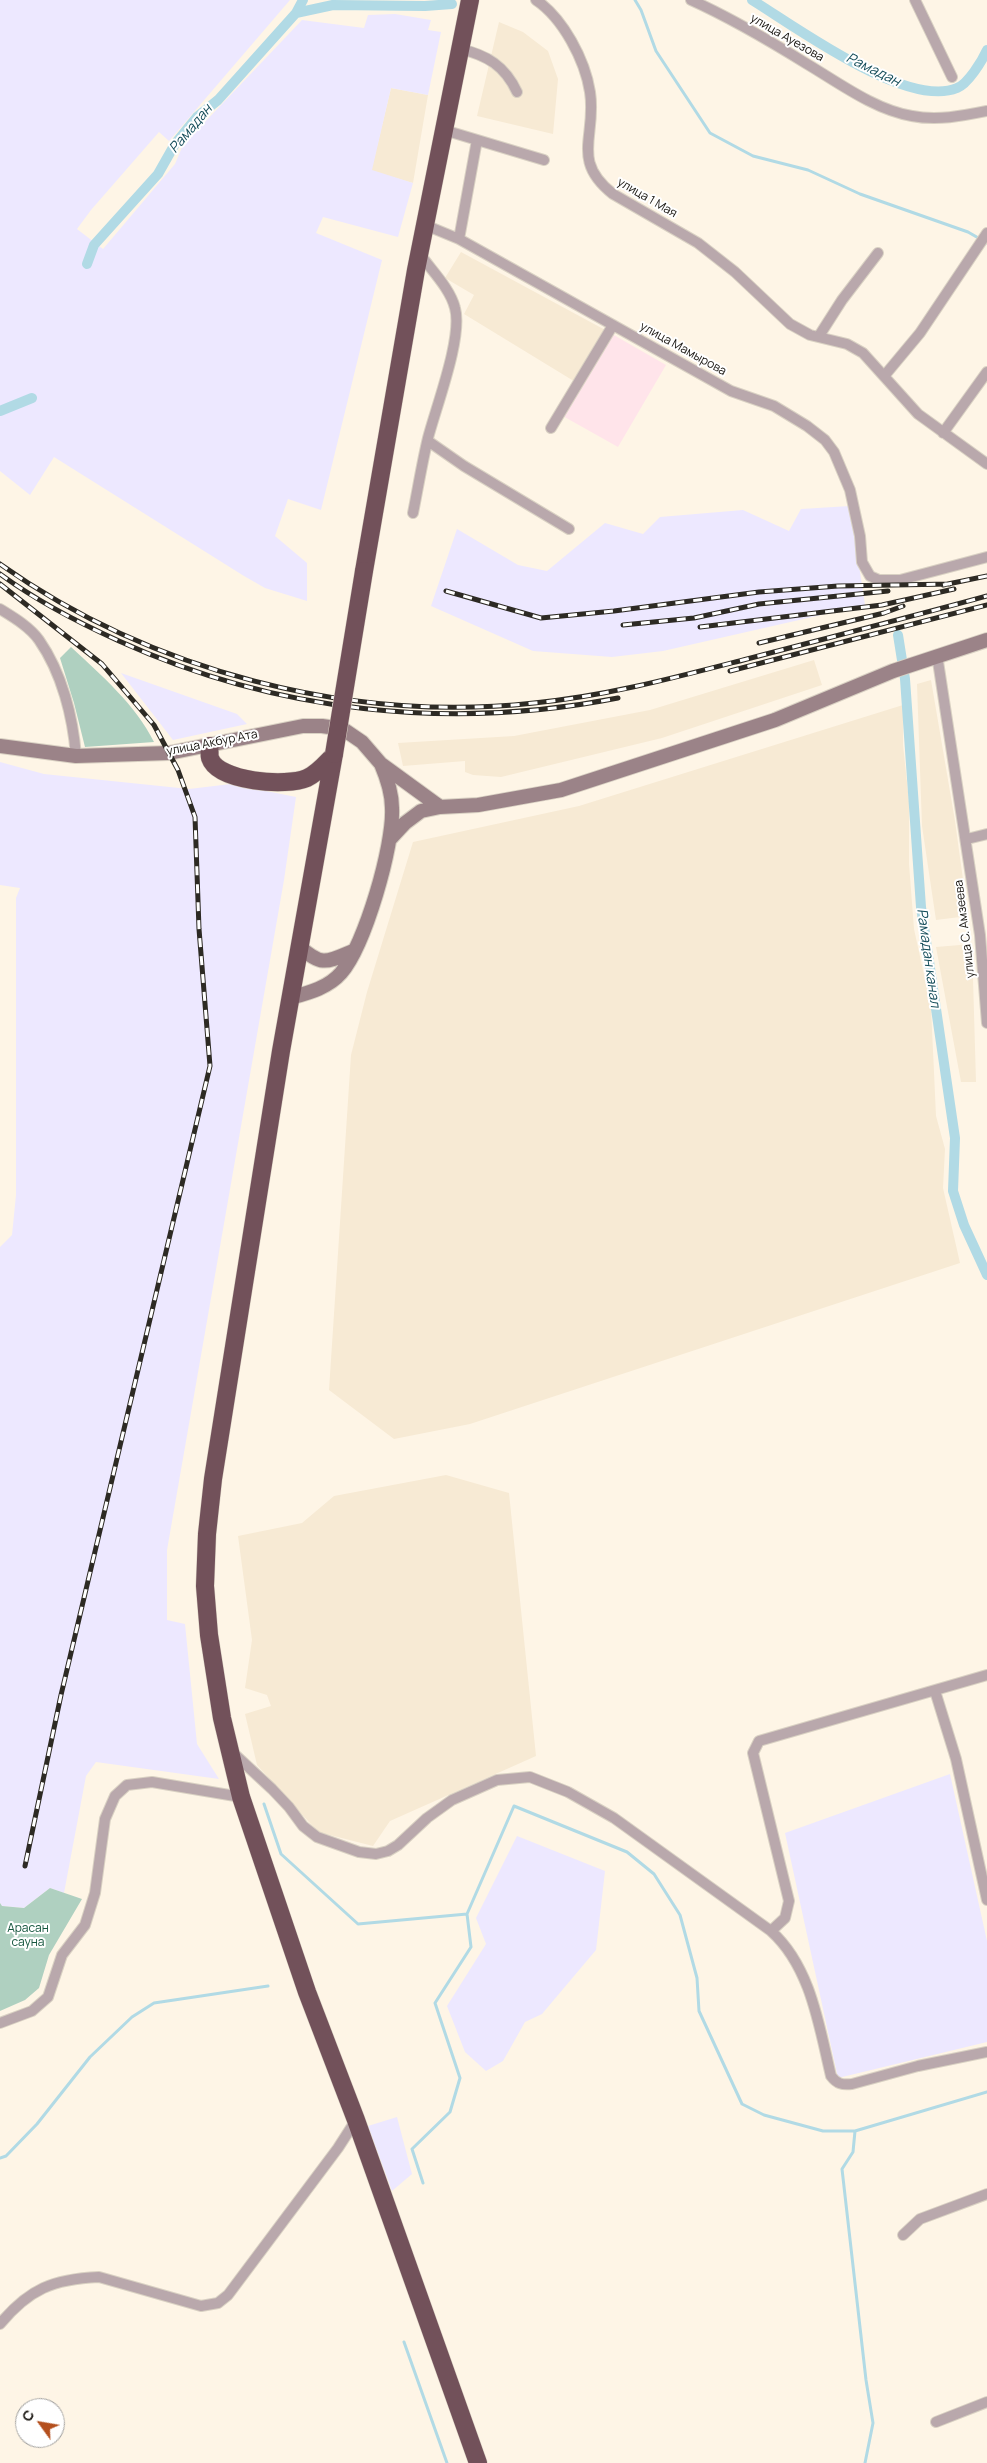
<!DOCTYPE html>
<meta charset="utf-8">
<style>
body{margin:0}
#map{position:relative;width:987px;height:2463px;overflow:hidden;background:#fef5e6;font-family:Manrope,sans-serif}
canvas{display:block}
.north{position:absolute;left:15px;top:2398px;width:50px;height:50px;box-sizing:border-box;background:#fff;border:1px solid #a2a19f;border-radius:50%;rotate:302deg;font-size:14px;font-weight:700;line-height:20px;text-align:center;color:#16130e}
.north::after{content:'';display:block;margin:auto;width:18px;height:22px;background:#b44f1d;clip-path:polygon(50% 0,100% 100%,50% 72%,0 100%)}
</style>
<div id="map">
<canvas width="987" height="2463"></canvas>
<div class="north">С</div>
</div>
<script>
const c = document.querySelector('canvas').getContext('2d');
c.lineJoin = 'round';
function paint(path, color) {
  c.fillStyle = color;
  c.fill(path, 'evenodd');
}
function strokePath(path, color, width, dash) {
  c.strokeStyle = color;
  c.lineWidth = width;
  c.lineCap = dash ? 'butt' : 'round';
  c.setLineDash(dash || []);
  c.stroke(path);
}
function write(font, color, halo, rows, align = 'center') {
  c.font = font + ' Manrope,sans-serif';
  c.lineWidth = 4;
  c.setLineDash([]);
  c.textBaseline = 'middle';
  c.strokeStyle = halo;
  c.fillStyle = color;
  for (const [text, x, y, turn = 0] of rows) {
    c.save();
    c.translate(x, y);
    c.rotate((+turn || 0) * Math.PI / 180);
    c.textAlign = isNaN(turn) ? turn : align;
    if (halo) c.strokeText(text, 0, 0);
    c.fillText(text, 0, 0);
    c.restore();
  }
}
paint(new Path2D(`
 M499 22 523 32 548 51 558 79 553 134 477 116Z
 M391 88 428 95 413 183 371 171Z
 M461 252 607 331 577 383 464 314 474 295 445 278Z
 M814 660 822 685 662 738 501 777 473 775 465 772V761L403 766 398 743 514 736 650 710Z
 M931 680 955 821 968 916 936 920 922 826 917 684Z
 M903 705V745L909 801V864L914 929 931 1007 936 1116 945 1149 943 1188 960 1263 470 1424 394 1439 329 1390 351 1055 367 992 413 842 579 806Z
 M972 944 976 1082H961L936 947Z
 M446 1475 509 1493 536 1756 390 1821 373 1846 318 1832 257 1765 245 1714 271 1706 267 1695 245 1688 252 1640 238 1536 302 1523 334 1496Z`), '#f7ead4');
paint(new Path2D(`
 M0 0H290L169 141 159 132 91 210 77 229 103 249 175 164 183 145 302 20 364 28 368 15 395 14 431 20 428 30 441 32 428 95 391 88 372 170 413 183 398 237 323 217 316 233 382 260 321 510 288 499 275 536 307 563V601L265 588 244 576 54 457 30 495 0 471Z
 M850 506 865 605 663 651 612 657 533 651 431 606 457 529 518 565 547 571 605 523 643 534 660 517 743 510 789 531 801 509Z
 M121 673 237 714 247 724 173 740Z
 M0 762 44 774 189 789 231 784 296 797 284 880 167 1550V1620L185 1624 197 1744 219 1779 96 1762 86 1776 64 1893 50 1888 24 1908 2 1906 0 1903V1247L12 1235 16 1195V898L20 888 0 885Z
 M950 1774 987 1941V2042L838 2078 785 1833Z
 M517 1836 605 1871 596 1950 542 2014 525 2022 503 2061 486 2071 465 2052 447 2006 486 1944 476 1918Z
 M397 2117 412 2174 392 2191 368 2126Z`), '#ede8ff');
paint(new Path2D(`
 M612 334 666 365 618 447 561 415Z`), '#ffe4ea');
paint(new Path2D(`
 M71 647C101 675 136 705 154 742L85 747 74 703 60 658Z
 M50 1888 82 1899 49 1955 39 1988 25 2000 0 2011V1903L2 1906 24 1908Z`), '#afd0c0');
strokePath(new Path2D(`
 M635 0 641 10 656 51 710 133 753 156 808 170 860 194 968 232 987 243
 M264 1804 281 1854 358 1924 467 1914
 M855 2131 853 2152 842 2169 866 2380 873 2423 865 2463
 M0 2158 6 2156 37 2124 90 2057 132 2017 154 2003 268 1986
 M423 2183 412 2149 450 2112 460 2078 435 2003 471 1947 467 1914 514 1806 627 1852 654 1874 680 1915 697 1978 699 2011 742 2104 764 2115 823 2131H855L987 2092
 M404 2342 447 2463`), '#b1dae5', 3);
strokePath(new Path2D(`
 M752 0C796 27 907 109 957 88 968 84 982 61 987 50
 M296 13 333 5 425 6 452 4
 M87 264 94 245 158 174 175 144 197 117 218 100 296 13 303 0
 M0 411 32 398
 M898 635 905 679 921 907 955 1138 953 1191 964 1225 987 1275`), '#b1dae5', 10);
const street = new Path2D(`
 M536 0C563 18 585 60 590 92 597 136 570 160 613 194L698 243 735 272 790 324 810 335 847 344 863 353 918 414 987 464
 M691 0C731 18 770 41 807 64 839 83 875 110 912 116 937 121 962 116 987 111
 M915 0 952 77
 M460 49C487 55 505 66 517 92
 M444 130 544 160
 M425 225 459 239 731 391 774 406 807 426 825 440 834 452 850 490 860 536 862 562 870 576 879 580H900L987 557
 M459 239 477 140
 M819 336 842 300 878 253
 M885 375 920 333 987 233
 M551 428 613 325
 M943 433 987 372
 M428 441 464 466 569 529
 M413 513C418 488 422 463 428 438 436 407 463 337 455 308 450 288 431 270 420 254
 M0 609C13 617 30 627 39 640 62 673 73 717 76 756
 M937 655 980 935 987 1023
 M967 839 987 834
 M935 1691 956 1759 987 1900
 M231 1751 272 1789 289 1807 303 1826 317 1837 359 1852 376 1854 388 1851 398 1845 427 1818 452 1800 497 1780 530 1777 568 1792 614 1818 771 1931C811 1967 819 2026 831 2076 837 2084 842 2085 852 2084L918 2066 987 2052
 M771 1931 785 1918 789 1901 753 1753 759 1741 987 1675
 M0 2023 32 2011 48 1997 62 1955 85 1925 95 1893 105 1819 115 1796 127 1785 152 1782 241 1797
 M903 2235 920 2219 987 2194
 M0 2324C29 2289 53 2279 99 2277L201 2306 218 2303 228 2295 338 2148 356 2120
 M936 2422 987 2402`);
const secondary = new Path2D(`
 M0 746 76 756 169 753 303 726H322L343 729 362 742 381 764 440 807
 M391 838 405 823 421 811 440 807 478 805 561 790 775 720 893 671 987 640
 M300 947C322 967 327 962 353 951
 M290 998C308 993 328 988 341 973 365 945 394 845 392 808 392 793 387 778 381 764`);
const highway = new Path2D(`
 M364 571 416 270 470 0
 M209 746C210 749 209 755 210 758 218 782 287 787 307 778 318 773 326 763 334 755
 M334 754 281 1051 213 1479 207 1534 205 1586 209 1635 222 1718 241 1797 307 1992 356 2120 478 2463`);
strokePath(street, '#d9d1c3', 12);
strokePath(secondary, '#d9d1c3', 16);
strokePath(highway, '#d9d1c3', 19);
strokePath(street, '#b9a8ac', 10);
strokePath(secondary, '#9b8388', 14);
strokePath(highway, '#72515a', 18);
const rail = new Path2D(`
 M0 564C151 671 350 723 534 703 607 696 677 677 747 659 827 638 907 618 987 596
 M0 574C37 601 77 622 119 641 275 712 449 731 618 698
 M0 584 102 664 154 725 178 770 195 817 199 929 210 1066 61 1695 25 1866
 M943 585 987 576
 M446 591 541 618 614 611 759 592 838 586 950 584
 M623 625 694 618 759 604 888 591
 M700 627 882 605 954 589
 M759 643 884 613 903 606
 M730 671 987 605`);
strokePath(rail, '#2d2a24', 5);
strokePath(rail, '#fff', 3, [9]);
const highwayBridge = new Path2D(`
 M334 754 364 571`);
strokePath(highwayBridge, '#d9d1c3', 19, []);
strokePath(highwayBridge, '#72515a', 18);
write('12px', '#16130e', '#fff', [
 ["улица Ауезова",787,38,30],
 ["улица 1 Мая",647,198,30],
 ["улица Мамырова",683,349,29],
 ["улица Акбур Ата",212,743,-11],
 ["улица С. Амзеева",965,929,-97]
]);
write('12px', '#15563e', '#fff', [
 ["Арасан",28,1929],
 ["сауна",28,1943]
]);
write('italic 14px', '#134c59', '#fff', [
 ["Рамадан",873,70,26],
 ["Рамадан",191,129,-50],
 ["Рамадан канал",928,958,82]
]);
</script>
